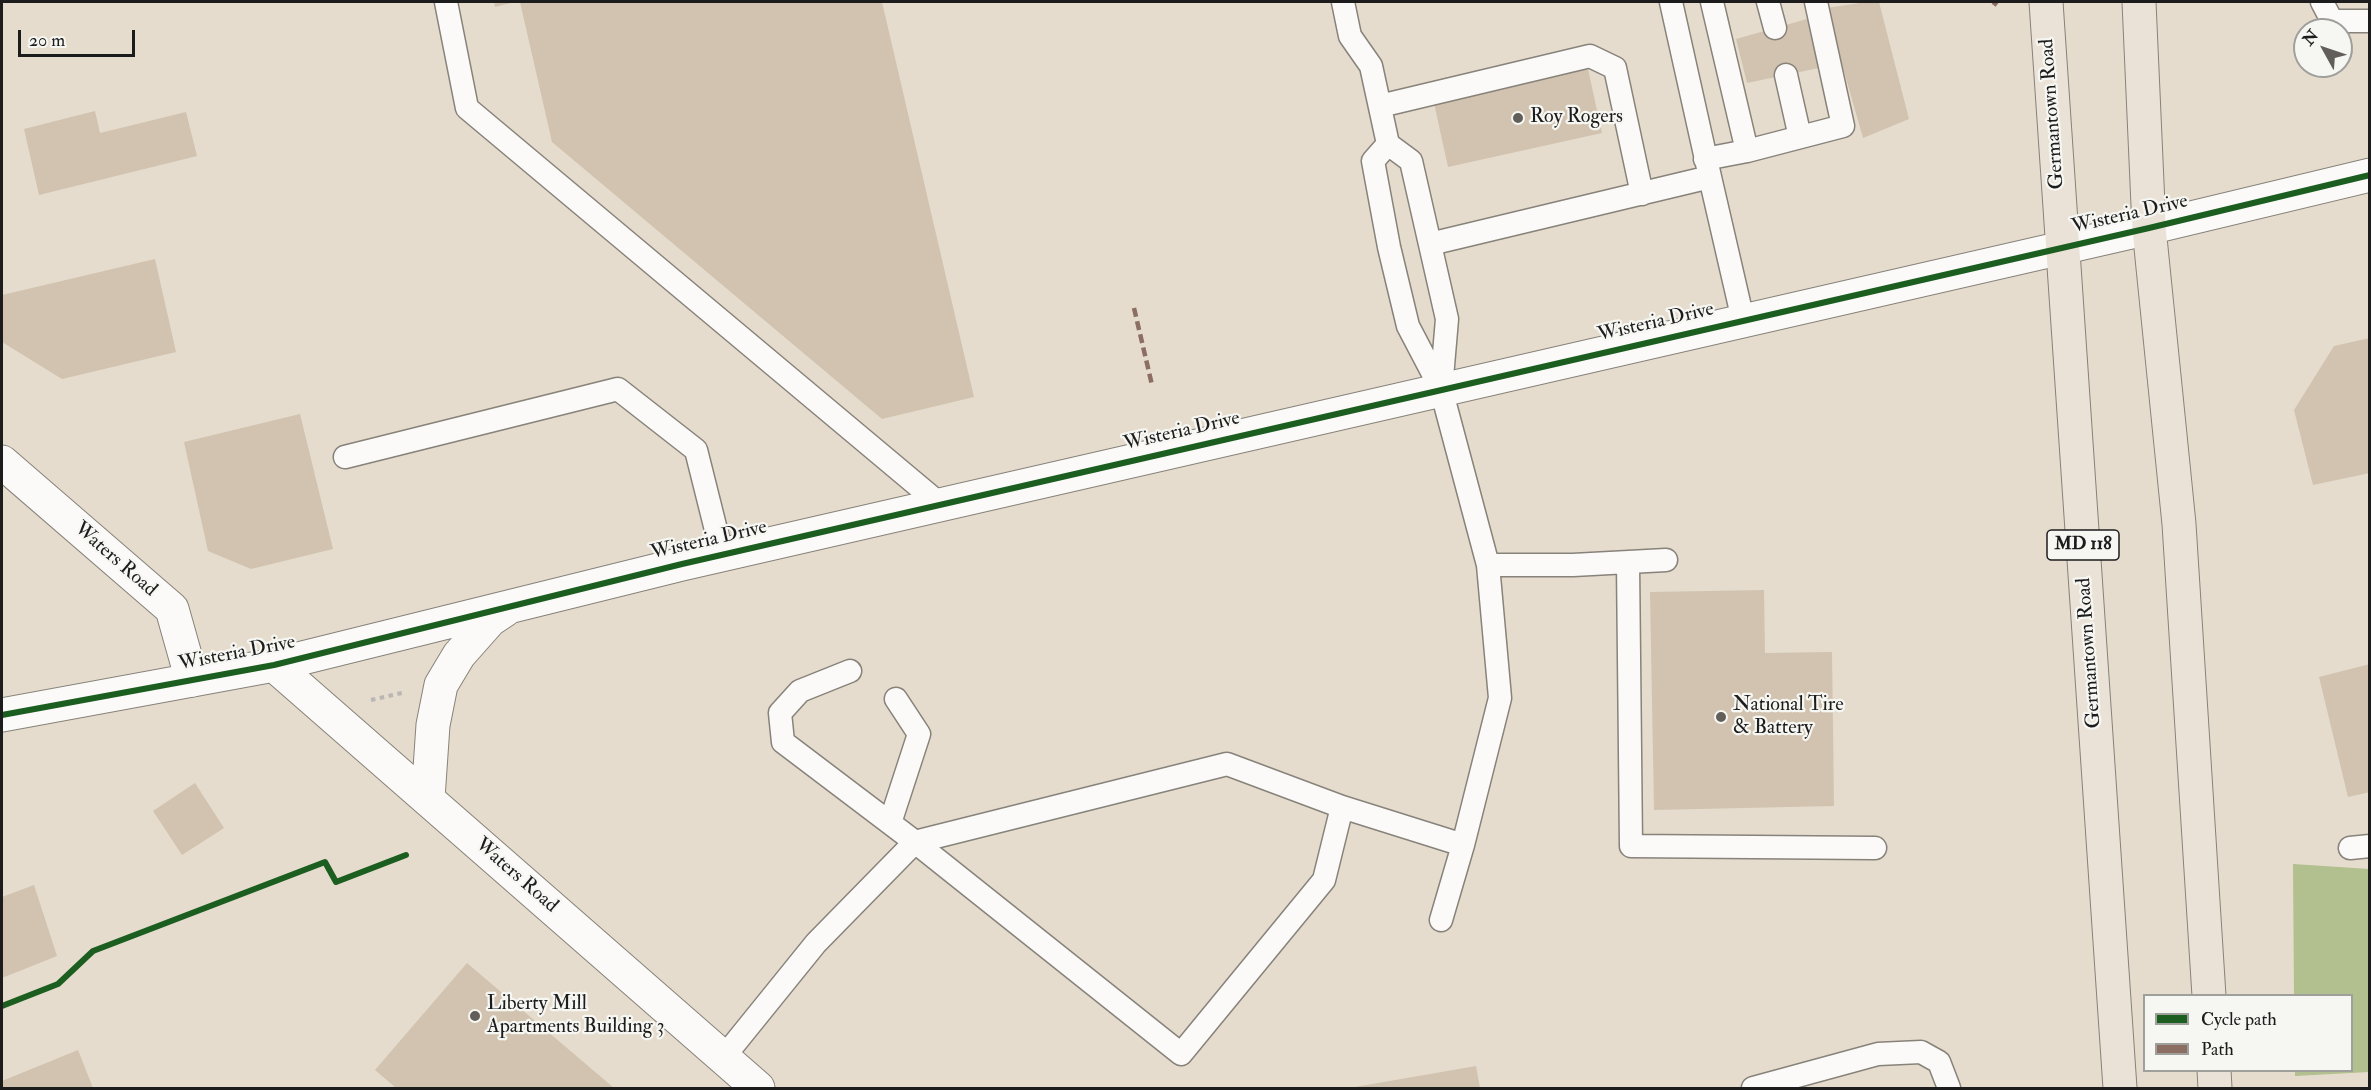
<!DOCTYPE html>
<style>
body{margin:0}
#map{position:relative;width:2371px;height:1090px;overflow:hidden;background:#e5dccd;font-family:"IM FELL Double Pica",serif}
canvas{display:block}
.frame{position:absolute;inset:0;border:3px solid #1c1c1c;pointer-events:none}
.legend{position:absolute;left:2143px;top:994px;width:210px;height:78px;box-sizing:border-box;background:#f6f6f2;border:2px solid #9f9f9c;margin:0;padding:8px 10px;list-style:none;font-size:18px;color:#1c1c1c}
.legend li{display:flex;align-items:center;gap:12px;height:30px}
.legend b{width:30px;border:2px solid #9f9f9c}
.north{position:absolute;left:2293px;top:18px;width:60px;height:60px;box-sizing:border-box;background:#f6f6f2;border:2px solid #9f9f9c;border-radius:50%;rotate:310deg;font-size:16px;font-weight:700;line-height:24px;text-align:center;color:#1c1c1c}
.north::after{content:'';display:block;margin:auto;width:21px;height:27px;background:#625f5a;clip-path:polygon(50% 0,100% 100%,50% 72%,0 100%)}
.scale{position:absolute;left:18px;top:30px;width:117px;height:27px;box-sizing:border-box;border:3px solid #1c1c1c;border-top:0;padding-left:8px;font-size:18px;line-height:21px;white-space:nowrap;color:#1c1c1c;-webkit-text-stroke:4px #f6f6f2;paint-order:stroke}
</style>
<div id="map">
<canvas width="2371" height="1090"></canvas>
<div class="frame"></div>
<ul class="legend">
<li><b style="height:8px;background:#1b5e20"></b>Cycle path</li>
<li><b style="height:8px;background:#8d6e63"></b>Path</li>
</ul>
<div class="north">N</div>
<div class="scale">20 m</div>
</div>
<script>
const c = document.querySelector('canvas').getContext('2d');
c.lineJoin = 'round';
function paint(path, color) {
  c.fillStyle = color;
  c.fill(path, 'evenodd');
}
function strokePath(path, color, width, dash) {
  c.strokeStyle = color;
  c.lineWidth = width;
  c.lineCap = dash ? 'butt' : 'round';
  c.setLineDash(dash || []);
  c.stroke(path);
}
function write(font, color, halo, rows, align = 'center') {
  c.font = font + ' "IM FELL Double Pica",serif';
  c.lineWidth = 4.5;
  c.setLineDash([]);
  c.textBaseline = 'middle';
  c.strokeStyle = halo;
  c.fillStyle = color;
  for (const [text, x, y, turn = 0] of rows) {
    c.save();
    c.translate(x, y);
    c.rotate((+turn || 0) * Math.PI / 180);
    c.textAlign = isNaN(turn) ? turn : align;
    if (halo) c.strokeText(text, 0, 0);
    c.fillText(text, 0, 0);
    c.restore();
  }
}
paint(new Path2D(`
 M2293 864 2369 869V1072L2295 1076V1071L2352 1070V996L2294 995Z`), '#b2bf8e');
paint(new Path2D(`
 M494 2H515L495 7Z
 M520 2H882L974 397 882 419 552 142Z
 M1867 2H1879L1909 119 1863 138 1826 8Z
 M1807 19 1819 68 1747 83 1736 39Z
 M1588 69 1602 133 1448 167 1434 103Z
 M95 111 100 133 186 112 197 156 39 195 24 129Z
 M155 259 176 352 62 379 2 342V295Z
 M2370 338V473L2313 485 2294 410 2334 346Z
 M300 414 333 549 251 569 208 551 184 442Z
 M1764 590 1765 653 1832 652 1834 806 1654 810 1650 592Z
 M2370 664V792L2348 797 2319 677Z
 M195 783 224 828 182 855 153 811Z
 M34 885 57 956 2 978V897Z
 M467 963 614 1088H396L375 1070Z
 M78 1050 93 1088H2V1081Z
 M1476 1066 1480 1088H1355V1087Z`), '#d1c3af');
const service = new Path2D(`
 M446 2 467 108 941 505
 M1343 2 1350 36 1371 66 1388 144 1411 161 1447 319 1441 389
 M1712 2 1747 151
 M1768 2 1775 28
 M2322 2 2332 21H2370
 M1786 75 1800 137
 M1380 106 1590 56 1615 68 1642 194
 M1388 144 1373 161 1389 247 1408 326 1441 389 1488 565H1573L1666 560
 M1705 159 1747 151 1843 126 1816 2
 M1710 177 1743 320
 M1430 244 1710 177 1671 2
 M345 457 618 389 696 450 722 554
 M1628 563 1631 846 1875 848
 M1227 764 1342 807 1324 880 1181 1054 915 842Z
 M1342 807 1463 845
 M890 823 919 734 896 699
 M2350 848 2370 846
 M1441 920 1463 845 1500 698 1488 565
 M723 1058 816 943 915 842 783 742 780 713 800 691 850 671
 M1753 1088 1878 1054 1921 1052 1939 1062 1949 1088`);
const minor = new Path2D(`
 M2 462 172 609 192 680`);
const tertiary = new Path2D(`
 M274 665 758 1088
 M2 715 274 665 682 564 2149 228 2370 175
 M428 798 433 725 441 685 459 655 490 620 505 610`);
const primary = new Path2D(`
 M2046 2 2120 1088
 M2139 2 2149 228 2179 524 2209 996
 M2214 1070 2215 1088`);
strokePath(service, '#87827a', 25);
strokePath(minor, '#87827a', 35);
strokePath(tertiary, '#87827a', 35);
strokePath(primary, '#87827a', 35);
strokePath(new Path2D(`
 M371 700 402 693`), '#b8b7b4', 4, [4.5, 4.5]);
strokePath(service, '#fbfaf8', 22);
strokePath(minor, '#fbfaf8', 33);
strokePath(tertiary, '#fbfaf8', 33);
strokePath(primary, '#ebe2d7', 33);
strokePath(new Path2D(`
 M1993 2 1997 5
 M1134 308 1152 385`), '#8d6e63', 4.5, [9, 4.5]);
strokePath(new Path2D(`
 M2 715 274 665 682 564 2149 228 2370 175
 M2 1006 58 984 93 951 325 862 336 882 406 855`), '#1b5e20', 6);
for (const [x, y, r, color] of [
 [1518,118,6,"#625f5a"],
 [1721,717,6,"#625f5a"],
 [475,1016,6,"#625f5a"]
]) {
  const dot = new Path2D();
  dot.arc(x, y, r, 0, 2 * Math.PI);
  c.fillStyle = color;
  c.fill(dot);
  strokePath(dot, '#f6f6f2', 2);
}
for (const [x, y, w] of [
 [2083,545,72]
]) {
  const box = new Path2D();
  box.roundRect(x - w / 2, y - 15, w, 30, 4.5);
  c.fillStyle = '#f6f6f2';
  c.fill(box);
  strokePath(box, '#1c1c1c', 1.5);
}
write('bold 18px', '#1c1c1c', null, [
 ["MD 118",2083,545]
]);
write('20px', '#1c1c1c', '#f6f6f2', [
 ["Germantown Road",2053,114,-94],
 ["Wisteria Drive",2130,215,-13],
 ["Wisteria Drive",1656,323,-13],
 ["Wisteria Drive",1182,432,-13],
 ["Wisteria Drive",709,541,-13],
 ["Waters Road",115,560,41],
 ["Germantown Road",2090,653,-94],
 ["Wisteria Drive",237,654,-11],
 ["Waters Road",516,876,41]
]);
write('20px', '#1c1c1c', '#f6f6f2', [
 ["Roy Rogers",1530,118],
 ["National Tire",1733,706],
 ["& Battery",1733,729],
 ["Liberty Mill",487,1005],
 ["Apartments Building 3",487,1028]
], 'left');
</script>
